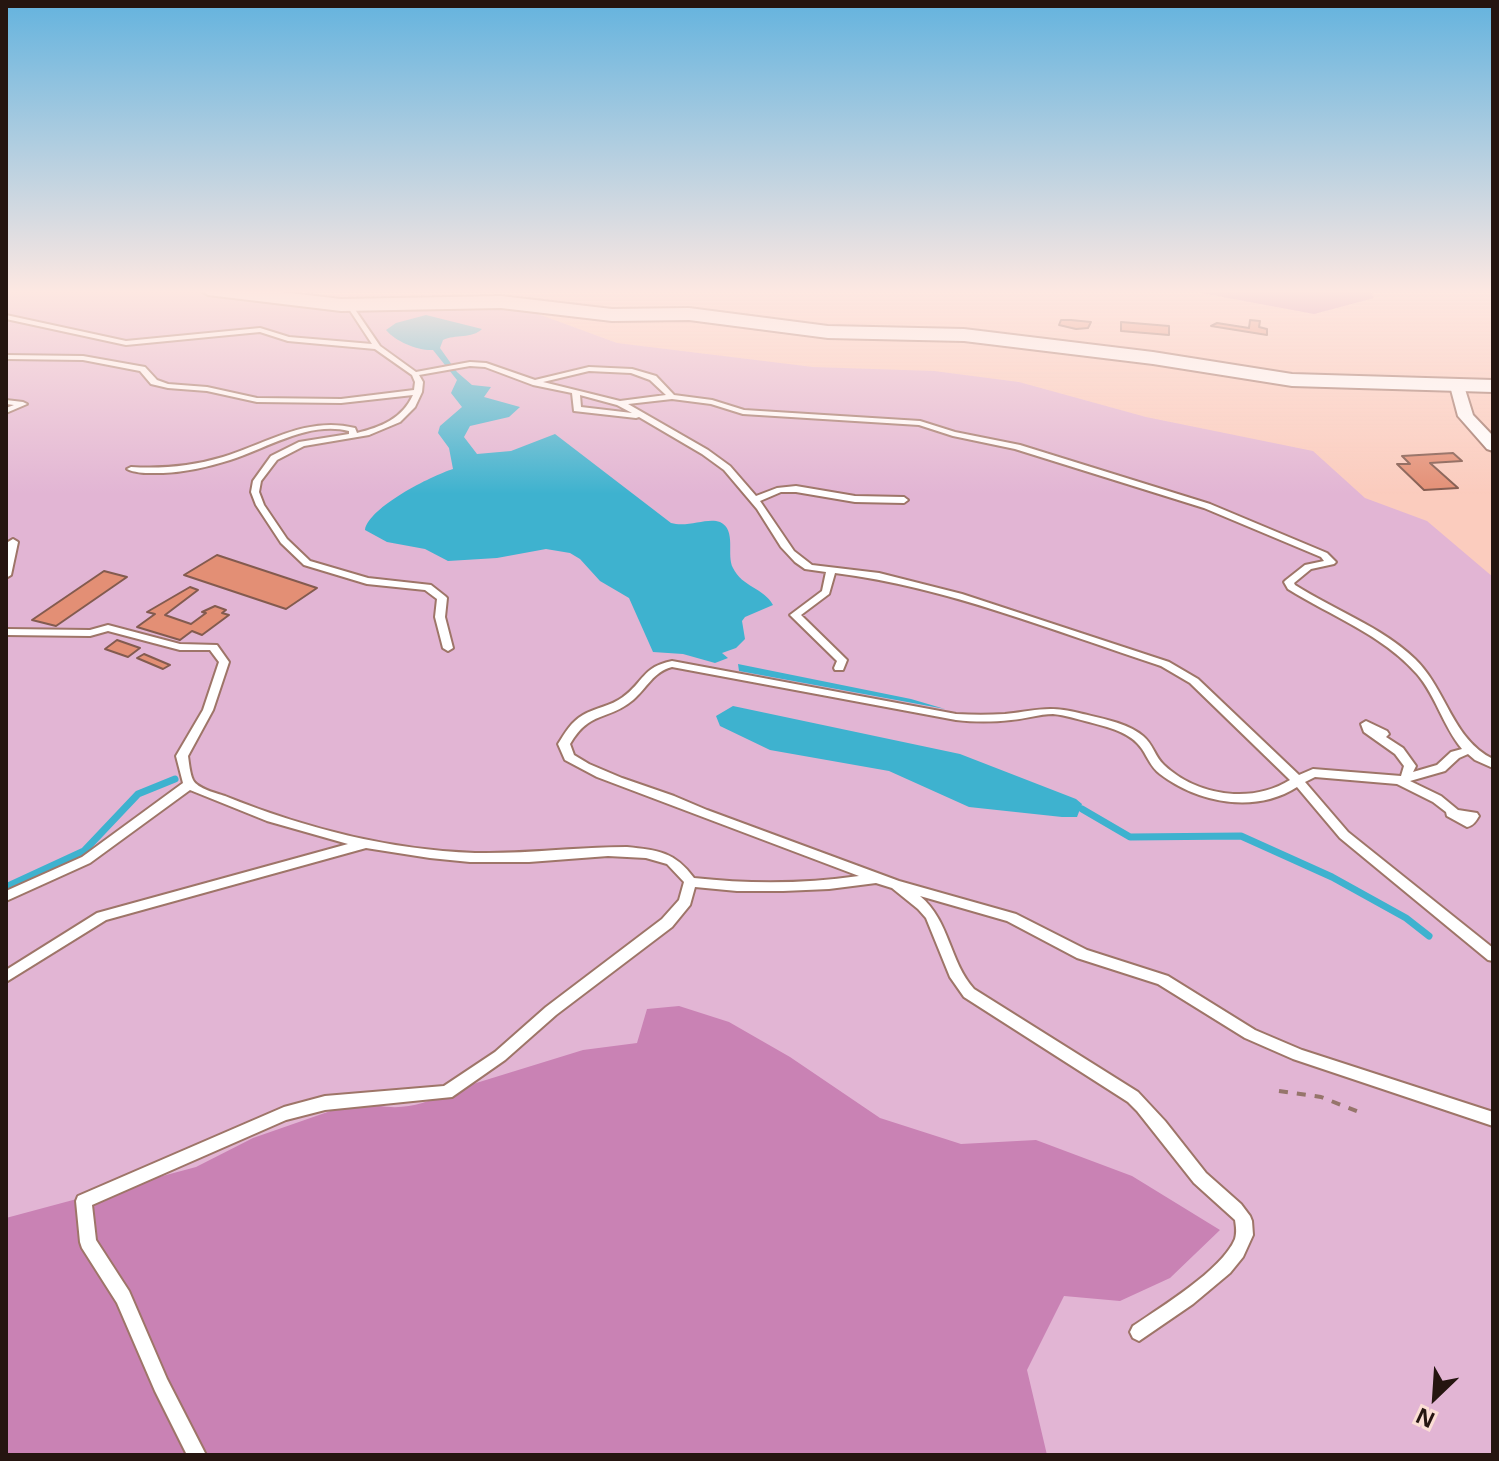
<!DOCTYPE html>
<style>
body{margin:0}
#map{position:relative;width:1499px;height:1461px;overflow:hidden;background:#fbccbe;font-family:"Noto Sans",sans-serif}
canvas{display:block}
.frame{position:absolute;inset:0;border:8px solid #251510;pointer-events:none}
.north{position:absolute;left:1395px;top:1357px;width:80px;height:80px;-webkit-text-stroke:6px #fbded5;paint-order:stroke;rotate:205deg;font-size:22px;font-weight:700;line-height:32px;text-align:center;color:#251510}
.north::after{content:'';display:block;margin:auto;width:28px;height:36px;background:#251510;clip-path:polygon(50% 0,100% 100%,50% 72%,0 100%)}
</style>
<div id="map">
<canvas width="1499" height="1461"></canvas>
<div class="frame"></div>
<div class="north">N</div>
</div>
<script>
const c = document.querySelector('canvas').getContext('2d');
c.lineJoin = 'round';
function paint(path, color) {
  c.fillStyle = color;
  c.fill(path, 'evenodd');
}
function strokePath(path, color, width, dash) {
  c.strokeStyle = color;
  c.lineWidth = width;
  c.lineCap = dash ? 'butt' : 'round';
  c.setLineDash(dash || []);
  c.stroke(path);
}
paint(new Path2D(`
 M6 289H193L344 308 519 307 617 343 813 367 934 371 1019 382 1146 417 1313 451 1365 498 1427 521 1493 577V1455H6Z`), '#e2b5d4');
paint(new Path2D(`
 M1180 289H1370L1374 298 1314 314Z
 M679 1006 729 1022 790 1057 880 1118 961 1144 1036 1140 1132 1176 1220 1230 1170 1278 1120 1301 1064 1296 1027 1370 1047 1455H6V1218L196 1167 253 1138 362 1100C389 1113 423 1107 447 1092L583 1050 637 1043 647 1009Z`), '#c982b4');
paint(new Path2D(`
 M426 315 482 329C472 339 455 334 443 340L440 348 457 372 472 385 491 387 484 397 520 407 509 417 470 426 464 437 477 454 511 451 555 434 671 523C688 528 707 517 720 522 737 530 726 555 733 568 742 587 764 588 773 605L745 617 742 621 745 639 736 648 722 653 728 658 715 663 683 654 653 652 629 598 600 581 580 559 570 553 546 549 497 558 448 561 425 549 387 542 365 530C369 507 431 476 453 469L449 448 438 433 440 426 462 407 451 393 457 380 433 350C419 351 396 342 386 330L396 323Z
 M738 664 911 699 945 709 739 671Z
 M733 706 960 754 1076 799 1082 804 1077 817H1062L969 807 889 771 770 750 720 726 716 716Z`), '#3eb2cf');
strokePath(new Path2D(`
 M1082 809 1130 837 1241 836 1332 877 1406 918 1429 936
 M6 887 84 851 138 794 175 779`), '#3eb2cf', 7);
const building = new Path2D(`
 M1061 320H1071L1091 322 1088 328 1076 329 1059 325Z
 M1250 320 1260 321 1259 327 1267 329V335L1211 326 1217 323 1249 328Z
 M1121 322 1169 326V335L1121 331Z
 M1453 453 1462 461 1430 463 1458 488 1424 490 1397 464H1410L1402 456Z
 M217 555 317 588 286 609 184 575Z
 M104 571 127 577 56 626 32 620Z
 M190 587 198 590 165 615 191 624 206 613 202 612 215 606 226 610 222 613 229 615 202 635 192 631 180 640 137 627 155 614 147 612Z
 M117 640 140 648 128 657 105 649Z
 M144 654 170 665 163 669 137 658Z`);
paint(building, '#e38f75');
strokePath(building, '#835b4f', 2);
const lane = new Path2D(`
 M352 307 354 308 380 346 416 372 470 362 486 363 535 380 589 367 632 369 656 376 674 395 712 400 744 410 920 421 955 432 1020 445 1210 504 1327 553 1336 562 1334 564 1311 569 1294 583 1295 585C1334 610 1382 627 1415 659 1447 690 1452 739 1493 759V768L1475 760 1468 754 1459 758 1445 771 1410 781 1441 796 1458 810 1477 813 1479 816C1476 821 1473 826 1467 827L1447 816 1446 812 1433 802 1397 784 1315 777 1305 782 1348 832 1493 948V961L1488 960 1340 838 1297 787C1255 814 1198 803 1160 774 1151 767 1148 758 1142 749 1131 732 1107 727 1089 722 1077 719 1065 715 1053 714 1039 714 1025 719 1011 720 993 722 974 722 956 720L672 667C653 672 647 688 633 700 608 721 590 710 570 744L574 755 589 764 622 778 674 796 707 810 899 881 1016 914 1087 950 1168 976 1255 1030 1302 1050 1493 1112V1126L1293 1059 1245 1038 1158 984 1077 958 1007 921 920 896C950 921 949 961 974 989L1138 1092 1165 1121 1206 1173 1241 1204 1250 1216 1252 1221 1253 1235 1243 1257 1230 1273 1193 1304 1139 1341 1133 1338 1130 1332 1133 1326C1161 1307 1222 1270 1235 1239 1237 1232 1236 1227 1235 1220L1194 1183 1137 1111 1128 1102 964 997 950 977 926 918 918 909 892 888 876 883 829 889 783 891H737L695 887 690 905 672 927 556 1015 505 1060 452 1097 325 1110 286 1120 92 1205 96 1240 129 1291 167 1379 206 1455H187L155 1391 117 1303 82 1248 80 1242 76 1201 78 1196 284 1107 325 1096 444 1086 495 1052 546 1007 662 919 679 900 684 882 667 864 646 858 608 856 529 862H470L430 858 366 848 106 920 6 982V970L97 913 348 844 267 821 190 790 90 863 6 901V891L82 857 183 783 176 756 203 710 219 662 210 650H180L108 631 90 636 6 635V629L90 630 108 625 180 644 217 645 229 662 213 710 188 756C189 763 190 774 193 780 198 789 216 793 225 796 304 828 390 850 475 853 526 854 576 847 627 847 658 850 675 852 694 878 749 884 804 884 859 876L597 777 565 760 558 744C565 733 571 722 583 715 595 708 611 706 623 697 644 682 642 667 672 661L956 714C973 715 989 715 1005 714 1035 711 1048 705 1079 713 1099 718 1126 722 1143 736 1153 744 1155 757 1164 765 1197 796 1252 804 1290 780L1190 683 1161 666C1054 631 947 587 835 573L829 594 801 615 847 660 843 670H835L834 668 837 661 790 615 822 591 826 572 805 569 795 562 781 547 757 509 724 470 702 454 639 417 636 418 574 411 572 393 533 385 485 367 470 366 419 375 423 382 422 392 415 407 400 422 369 435 304 446 277 460 261 481 259 492 264 505 287 539 310 561 368 578 431 585 445 596 447 598 445 617 453 648 448 651 443 648 435 617 437 599 425 590 367 584 304 565 281 543 256 505 251 492 253 481 271 456 299 442 349 434V431C308 421 268 448 230 460 208 467 186 472 163 473 151 473 137 474 127 469L131 467C162 469 193 466 223 457 268 443 307 416 355 428L357 433C381 427 402 419 413 395L341 403 257 402 207 391 168 388 151 384 140 371 83 360 6 359V355L83 356 145 367 157 380 168 384 207 387 257 398 341 399 414 390 415 382 412 375 375 349 288 341 260 332 126 345 6 319V315L126 341 260 328 289 337 372 344 349 309ZM589 371 631 373 650 380 666 395 620 401 543 382ZM580 395 617 405 632 413 581 407ZM672 399 711 404 743 414 919 425 953 436 1015 449 1204 508 1321 557 1324 561 1305 565 1286 580 1284 582 1288 589C1331 616 1383 635 1417 674 1436 696 1443 726 1462 749L1451 752 1437 765 1413 772 1416 766 1403 748 1386 737 1389 734 1387 731 1366 721 1361 724 1364 732 1395 754 1404 766 1401 776 1313 769 1299 775 1198 679 1169 662 962 594 879 573 812 565 794 551 760 501 781 492H796L855 502 904 503 908 500 904 497 855 496 796 486 777 488 756 496 730 466 708 450 628 404Z
 M6 400 23 402 27 404 6 413V408L14 405 6 404Z
 M13 539 18 542 11 575 6 578V553L8 542Z`);
const street = new Path2D(`
 M1457 382 1464 386 1473 415 1493 436V451L1487 449 1458 416 1450 386Z`);
const secondary = new Path2D(`
 M199 289H257L341 299 501 296 612 309 689 308 828 326 964 329 1153 352 1292 374 1493 380V392L1292 386 1153 364 964 341 828 338 689 320 612 321 501 308 341 311 208 295Z`);
strokePath(lane, '#9e7568', 4);
strokePath(street, '#9e7568', 4);
strokePath(secondary, '#9e7568', 4);
strokePath(new Path2D(`
 M1279 1091 1321 1097 1364 1114`), '#96756b', 4, [9, 9]);
paint(lane, '#fff');
paint(street, '#fff');
paint(secondary, '#fff');
const sky = c.createLinearGradient(0, 0, 0, 494);
sky.addColorStop(0, '#64b3de');
sky.addColorStop(0.59, '#fde8e2');
sky.addColorStop(1, '#fde8e200');
c.fillStyle = sky;
c.fillRect(0, 0, 1499, 494);
</script>
